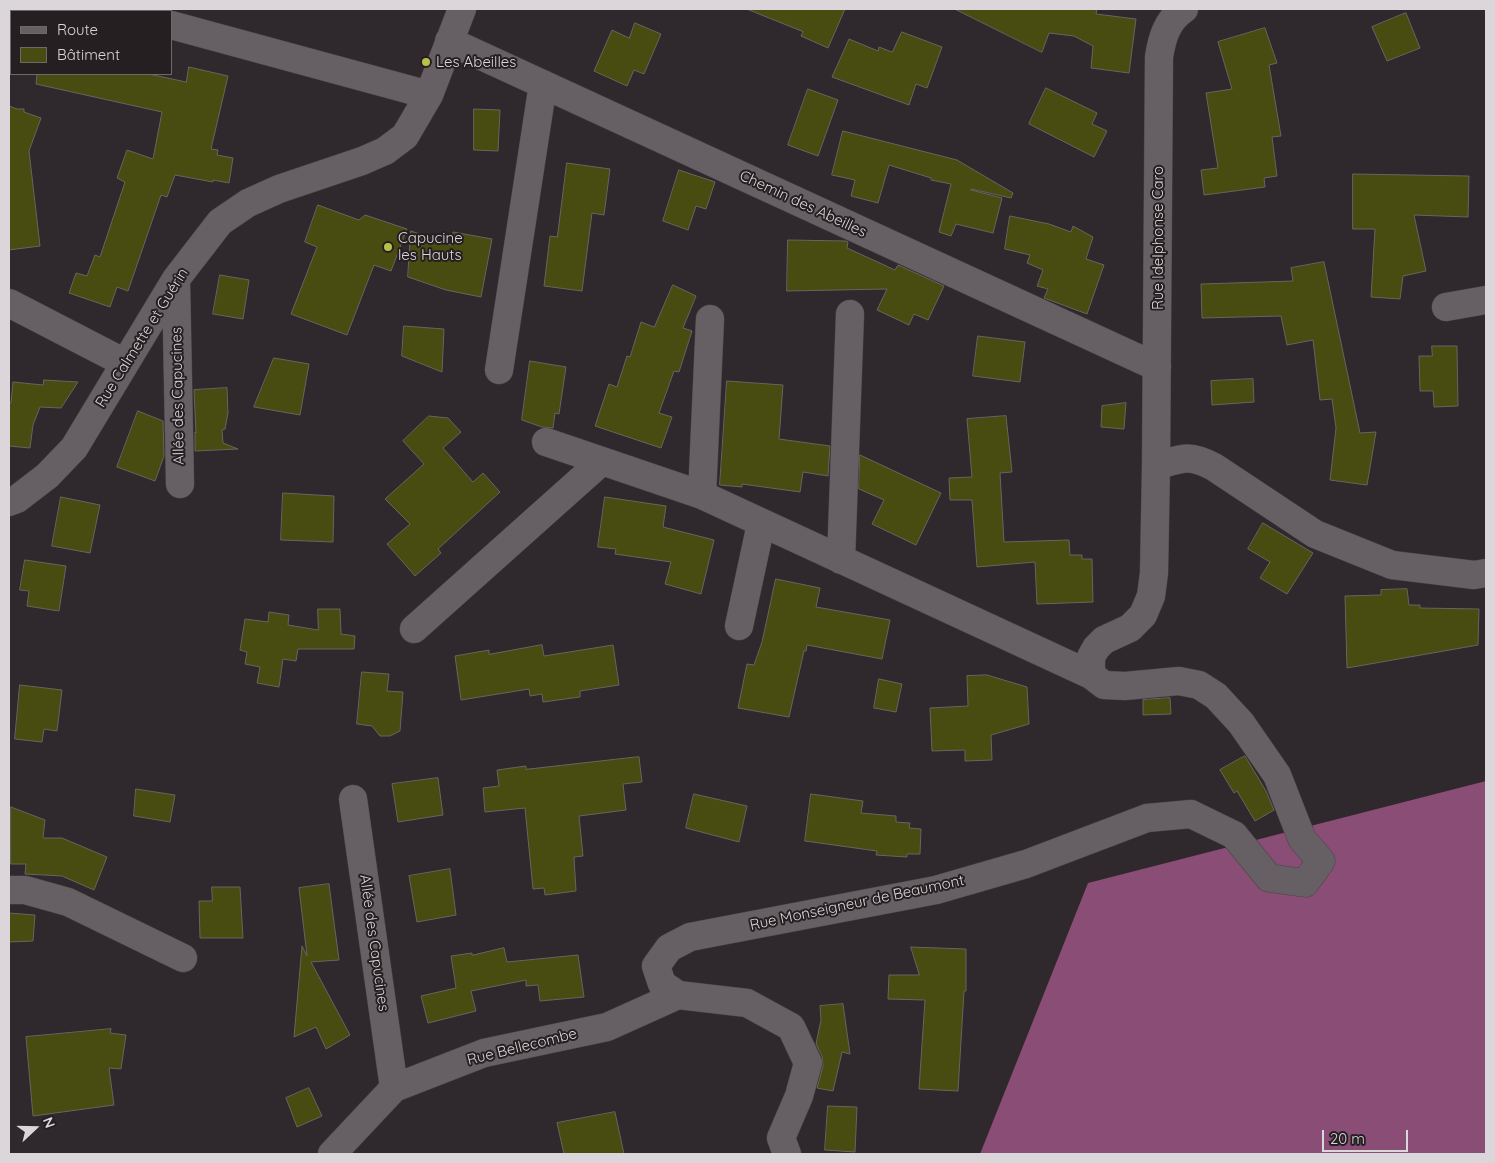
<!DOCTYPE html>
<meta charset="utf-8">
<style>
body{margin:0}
#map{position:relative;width:1495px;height:1163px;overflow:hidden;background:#2f282c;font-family:Quicksand,sans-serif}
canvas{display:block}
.frame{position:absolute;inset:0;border:10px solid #dbd6d9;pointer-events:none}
.legend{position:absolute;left:10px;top:10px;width:162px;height:65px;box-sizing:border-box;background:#251f22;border:1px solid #6e686b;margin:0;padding:6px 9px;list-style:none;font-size:15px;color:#dbd6d9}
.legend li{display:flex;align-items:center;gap:10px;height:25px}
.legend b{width:25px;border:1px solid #6e686b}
.north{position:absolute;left:10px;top:1103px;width:50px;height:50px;-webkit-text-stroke:4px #251f22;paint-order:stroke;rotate:69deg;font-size:14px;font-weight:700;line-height:20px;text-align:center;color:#dbd6d9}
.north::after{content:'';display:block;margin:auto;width:18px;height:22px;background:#dbd6d9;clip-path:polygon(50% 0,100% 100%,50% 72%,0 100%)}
.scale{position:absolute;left:1322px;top:1130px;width:86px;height:22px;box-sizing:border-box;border:2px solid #dbd6d9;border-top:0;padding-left:6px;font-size:15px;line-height:18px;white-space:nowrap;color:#dbd6d9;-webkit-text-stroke:4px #251f22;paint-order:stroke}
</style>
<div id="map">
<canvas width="1495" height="1163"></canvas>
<div class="frame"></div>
<ul class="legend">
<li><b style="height:6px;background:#665f63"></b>Route</li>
<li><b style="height:14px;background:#484c11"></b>Bâtiment</li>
</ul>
<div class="north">N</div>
<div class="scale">20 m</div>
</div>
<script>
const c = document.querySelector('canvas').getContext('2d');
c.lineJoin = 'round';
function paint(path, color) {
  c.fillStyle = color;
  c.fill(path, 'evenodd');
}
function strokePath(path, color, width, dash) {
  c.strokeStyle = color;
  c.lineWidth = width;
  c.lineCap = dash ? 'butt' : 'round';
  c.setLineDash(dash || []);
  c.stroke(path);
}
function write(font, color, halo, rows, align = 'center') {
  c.font = font + ' Quicksand,sans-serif';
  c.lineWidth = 4;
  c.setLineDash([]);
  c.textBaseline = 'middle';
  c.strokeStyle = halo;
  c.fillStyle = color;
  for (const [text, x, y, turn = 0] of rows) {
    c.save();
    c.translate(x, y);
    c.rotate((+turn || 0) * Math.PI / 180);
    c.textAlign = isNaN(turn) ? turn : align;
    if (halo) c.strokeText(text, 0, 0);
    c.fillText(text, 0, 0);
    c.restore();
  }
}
paint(new Path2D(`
 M1486 781V1154H980L1088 883Z`), '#8a4d76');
const building = new Path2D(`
 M747 9H845L828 48 801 36 803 32Z
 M955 9H1097L1096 14 1136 19 1129 73 1091 68 1093 46 1074 36 1049 33 1042 52Z
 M1406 13 1420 48 1387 61 1372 27Z
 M635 23 661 34 644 74 634 70 627 86 594 71 612 30 629 38Z
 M1265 28 1277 63 1269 65 1281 136 1272 137 1277 176 1264 178 1265 187 1204 195 1201 170 1218 168 1206 93 1232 89 1218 42Z
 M902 32 942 47 927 88 916 84 909 105 832 77 849 39 878 51 879 47 892 52Z
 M189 67 228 76 211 149 218 150 217 155 233 158 229 183 213 180V182L175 175 167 197 161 195 128 291 117 287 110 307 69 293 76 273 87 276 95 255 100 257 125 182 117 178 127 150 153 159 162 112 36 84 37 74H149L186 82Z
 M1046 88 1097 113 1092 124 1107 131 1094 157 1029 124Z
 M808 89 838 100 818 156 788 145Z
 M9 106 17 109H24V112L41 118 29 151 40 246 9 250Z
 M474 109 500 110 498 151 474 150Z
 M843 131 957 160 1013 193 1011 198 971 189V190L1002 198 993 233 956 224 951 236 939 232 951 184 931 180V178L889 165 878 203 851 196 855 180 832 175Z
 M567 163 610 169 604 215 592 213 582 291 544 286 550 236 557 237Z
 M679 170 715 182 706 209 696 206 688 230 663 221Z
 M1353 174 1469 176 1468 217 1414 215 1426 271 1403 276 1400 299 1371 297 1375 229H1353Z
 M318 205 359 220 365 215 407 229 391 271 374 265 347 335 291 314 317 247 305 242Z
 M1010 216 1049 224 1071 232 1073 226 1093 237 1086 259 1104 265 1087 314 1044 298 1048 289 1037 286 1043 270 1027 263 1030 255 1005 249Z
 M411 231 451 245 453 232 492 239 481 297 446 290 408 277Z
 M788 240 846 241 848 242 847 248 895 270 898 265 944 286 928 320 914 314 909 325 877 310 887 289 787 291Z
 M1324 262 1360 433 1376 432 1367 485 1330 480 1336 428 1332 399 1320 400 1313 340 1287 345 1281 316 1202 318 1201 284 1293 281 1291 268Z
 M220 275 249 280 243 319 213 314Z
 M673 285 696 296 683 328 692 331 679 372 674 371 659 413 672 417 661 448 595 426 609 384 617 387 627 356 630 357 641 322 654 327Z
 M404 326 444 329 442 372 402 356Z
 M978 336 1025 342 1020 382 973 376Z
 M1432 346H1457L1458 406 1434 407 1433 391H1420L1419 356H1432Z
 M274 358 309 364 300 415 254 407Z
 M530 361 566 367 559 414 555 413 553 428 542 427 522 420Z
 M1253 379 1254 402 1212 405 1211 381Z
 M44 380 78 382 61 408 40 407 33 425 30 448 9 446V403H11L13 382 43 385Z
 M727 381 783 385 779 439 830 446 828 476 803 472 800 492 742 484V487L720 485Z
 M227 388 228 413 225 429 222 430 223 443 238 449 195 451V432L196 433 194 390Z
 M1126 403 1124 429 1101 427 1102 406Z
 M138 411 163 421 164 456 155 481 117 467Z
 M429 416 448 418 461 432 443 448 473 482 483 473 500 492 438 549 441 553 415 576 387 544 410 524 385 499 424 464 403 441Z
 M1006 416 1012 472 1000 473 1004 542 1069 540 1070 555H1082V559H1092L1093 602 1037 604 1035 562 977 567 972 500H950L949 478 972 477 967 419Z
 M860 455 941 493 916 545 872 524 884 500 859 489Z
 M283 493 334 496 333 542 281 540Z
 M61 497 100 505 90 553 52 546Z
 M605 497 666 506 663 527 714 540 701 594 665 584 671 562 615 554 616 549 598 547Z
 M1263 523 1313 553 1287 594 1260 578 1270 562 1248 549Z
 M25 560 66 566 59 611 27 606 29 591 20 590Z
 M776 579 820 588 816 607 890 620 882 659 807 645 806 651H804L789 717 738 708 747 664 754 665 762 642Z
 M1407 589 1409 605H1420V608L1479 609 1478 645 1347 668 1345 596 1381 595V590Z
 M318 609H340L341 634 355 636 354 649H298L296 661 283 659 279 687 257 683 260 667 245 664 247 652 240 650 245 619 268 622 269 612 289 615 288 625 318 630Z
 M542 645 544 656 613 645 619 685 580 691V697L543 702 542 694 530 696 529 689 461 700 455 656 489 650V654Z
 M362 672 389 674 387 691 403 692 400 731 390 736H380L372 726 357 724Z
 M987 675 1027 687 1029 724 991 735 992 760 965 761V750L932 751 930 708 968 706 967 676Z
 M879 679 902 684 896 712 874 708Z
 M20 685 62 690 57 731 44 729 42 742 15 739Z
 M1170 698 1171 714 1143 715V700Z
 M1245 756 1266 791 1274 810 1255 821 1237 791 1234 793 1220 770Z
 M639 757 642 782 623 784 626 810 579 816 583 856 574 857 576 891 545 895 544 888 533 889 525 808 485 812 483 788 499 786 497 770 526 766V769Z
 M438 778 443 815 398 822 392 784Z
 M136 789 175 795 170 822 134 816Z
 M694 794 747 806 739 842 686 828Z
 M811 794 863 801 861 813 896 816V822L910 823 909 828 921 829 920 854H907V857L876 855 877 851 805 841Z
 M11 807 45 820 43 838H62L107 857 94 890 62 876 25 874 26 864H11Z
 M450 869 456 915 417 922 409 876Z
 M329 884 339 960 311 962 350 1035 326 1049 316 1027 294 1037 302 946 307 956 299 888Z
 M212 887H240L243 938H200L199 901H212Z
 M9 913 35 915 33 941 9 942Z
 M911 947 966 949V991H964L958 1091 919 1089 925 1000 888 999 889 975H919Z
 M504 948 507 962 578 955 584 997 540 1001 538 985 526 986V980L471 991 476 1011 428 1023 421 996 456 988 451 956 472 953V955Z
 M843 1004 850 1054 842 1052 833 1091 817 1088 823 1066 822 1056 816 1044 821 1020 820 1006Z
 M111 1029 110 1033 126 1035 121 1069 109 1068 114 1105 33 1116 26 1037Z
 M309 1088 322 1116 297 1127 286 1098Z
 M828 1106 857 1107 855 1152 825 1150Z
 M615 1112 624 1154H564L557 1123Z`);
paint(building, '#484c11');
strokePath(building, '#65665f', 1);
const minor = new Path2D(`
 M76 11 77 9
 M171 25 429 95
 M449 41 1157 367
 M176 279 180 484
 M9 303 125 363
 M1446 307 1486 300
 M499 370 543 84
 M546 442 702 495 1091 675
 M1156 466C1183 458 1189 454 1214 467L1315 534 1392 565 1474 575 1486 573
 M702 495 710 319
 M9 502 17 499 47 476 74 448 176 279 220 222 248 203 279 189 362 161 385 151 405 136 429 95 462 9
 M841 560 850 314
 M739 626 761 524
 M414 629 602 461
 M353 799 394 1088
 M9 890H25L68 902 183 958
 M332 1154 394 1088 484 1053 607 1027 678 995
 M787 1154 781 1138 799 1096 808 1063 791 1027 747 1003 678 995 662 984 656 966 669 948 690 937 936 890 1026 864 1147 818 1191 814 1234 835 1269 878 1305 883 1321 861 1302 839 1277 775 1241 723 1216 696 1199 685 1179 681 1125 686 1104 685 1091 675V657L1096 648 1104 640 1130 628 1143 615 1151 596 1154 573 1156 466 1159 57C1162 38 1167 20 1184 9`);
strokePath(minor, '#4a4448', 29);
strokePath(minor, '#665f63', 28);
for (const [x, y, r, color] of [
 [426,62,5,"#b8c147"],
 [388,247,5,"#b8c147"]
]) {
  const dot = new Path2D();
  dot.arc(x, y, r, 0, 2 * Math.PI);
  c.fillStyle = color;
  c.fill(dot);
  strokePath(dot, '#251f22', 2);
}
write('15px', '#dbd6d9', '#251f22', [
 ["Les Abeilles",436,62],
 ["Capucine",398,238],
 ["les Hauts",398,255]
], 'left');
write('15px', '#dbd6d9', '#251f22', [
 ["Chemin des Abeilles",803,204,25],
 ["Rue Idelphonse Caro",1158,238,-90],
 ["Rue Calmette et Guérin",142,338,-58],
 ["Allée des Capucines",178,396,-91],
 ["Rue Monseigneur de Beaumont",857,903,-12],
 ["Allée des Capucines",374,943,82],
 ["Rue Bellecombe",522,1047,-14]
]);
</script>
